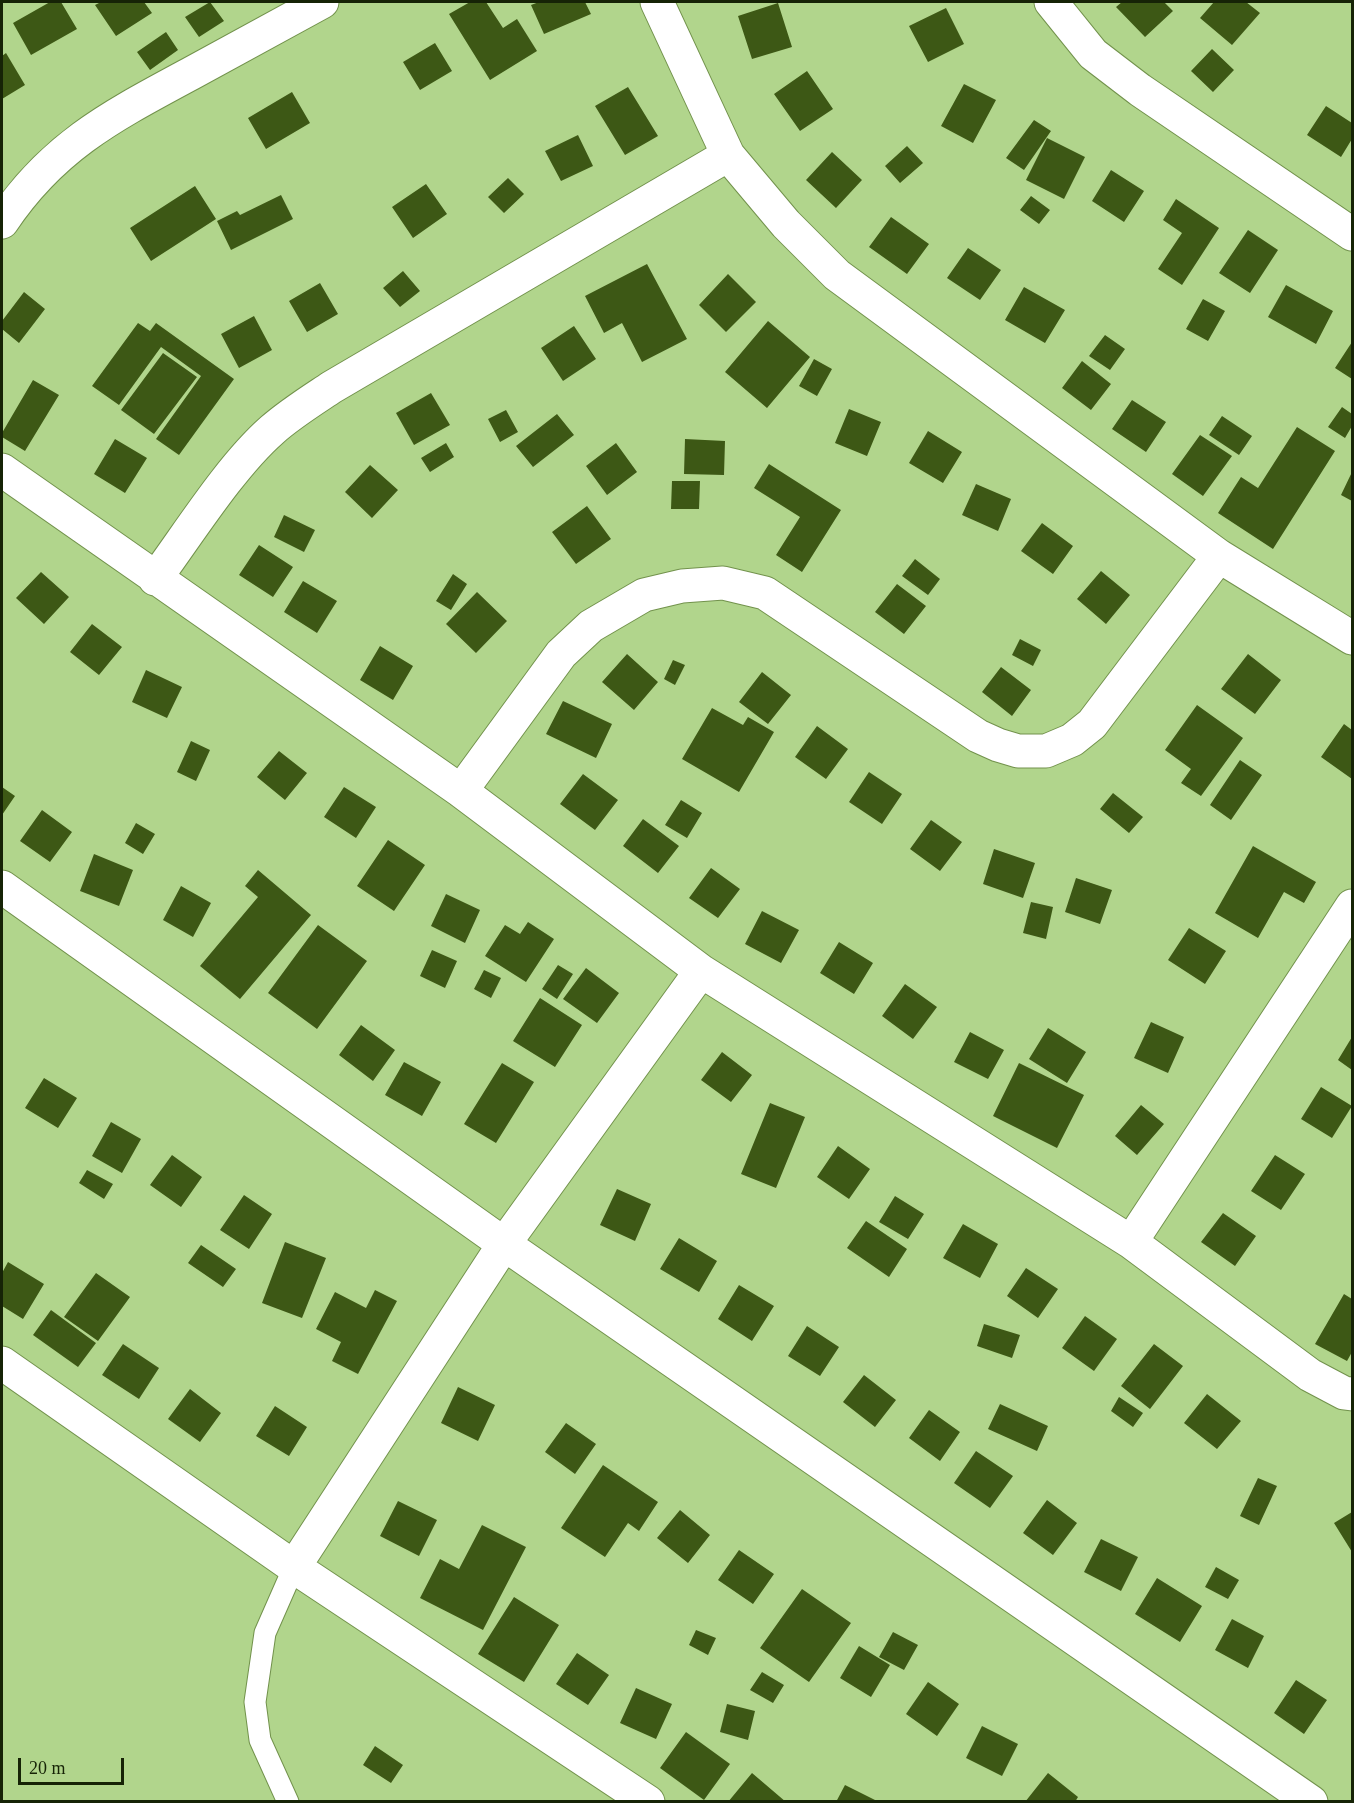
<!DOCTYPE html>
<style>
body{margin:0}
#map{position:relative;width:1354px;height:1803px;overflow:hidden;background:#b1d58c;font-family:Georgia,serif}
canvas{display:block}
.frame{position:absolute;inset:0;border:3px solid #162306;pointer-events:none}
.scale{position:absolute;left:18px;top:1758px;width:106px;height:27px;box-sizing:border-box;border:3px solid #162306;border-top:0;padding-left:8px;font-size:18px;line-height:21px;white-space:nowrap;color:#162306;-webkit-text-stroke:4px #b1d58c;paint-order:stroke}
</style>
<div id="map">
<canvas width="1354" height="1803"></canvas>
<div class="frame"></div>
<div class="scale">20 m</div>
</div>
<script>
const c = document.querySelector('canvas').getContext('2d');
c.lineJoin = 'round';
function paint(path, color) {
  c.fillStyle = color;
  c.fill(path, 'evenodd');
}
function strokePath(path, color, width, dash) {
  c.strokeStyle = color;
  c.lineWidth = width;
  c.lineCap = dash ? 'butt' : 'round';
  c.setLineDash(dash || []);
  c.stroke(path);
}
paint(new Path2D(`
 M50 2H61L77 29 31 55 13 23Z
 M101 2H144L152 13 116 36 95 5Z
 M210 2 224 21 199 37 185 17Z
 M470 2H486L503 28 517 19 537 51 490 80 449 14Z
 M539 2H585L591 14 544 34 531 5Z
 M1122 2H1164L1173 11 1145 37 1116 7Z
 M1214 2H1246L1260 13 1232 45 1200 18Z
 M778 3 792 47 752 59 738 16Z
 M946 8 964 44 928 62 909 26Z
 M166 32 178 50 150 70 137 52Z
 M435 43 452 71 420 90 403 62Z
 M1212 49 1234 70 1213 92 1191 71Z
 M6 53 25 85 2 99V56Z
 M807 71 833 109 800 131 774 94Z
 M964 84 996 100 973 143 941 126Z
 M628 87 658 136 625 155 595 106Z
 M292 92 310 123 266 149 248 118Z
 M1326 106 1352 123V139L1341 157 1307 135Z
 M1034 120 1051 131 1024 170 1006 158Z
 M578 135 593 166 561 181 545 151Z
 M1047 138 1085 157 1064 199 1026 180Z
 M907 146 923 163 900 183 885 166Z
 M832 152 862 180 836 208 806 180Z
 M1111 170 1144 191 1124 222 1092 201Z
 M508 178 524 194 504 213 488 197Z
 M426 184 447 214 413 238 392 207Z
 M195 186 216 219 151 261 130 228Z
 M281 195 293 219 231 250 217 221 237 211 240 215Z
 M1031 196 1050 210 1039 224 1020 210Z
 M1176 199 1219 228 1182 285 1158 269 1182 233 1163 220Z
 M891 217 929 244 907 274 869 247Z
 M1248 230 1278 250 1250 293 1219 273Z
 M968 248 1001 270 980 300 947 278Z
 M647 264 687 339 642 362 622 323 604 333 585 296Z
 M403 271 420 291 400 307 383 288Z
 M728 274 756 302 726 332 699 305Z
 M320 283 338 314 307 332 289 301Z
 M1286 285 1333 311 1316 344 1268 317Z
 M1024 287 1065 310 1045 343 1005 320Z
 M24 292 45 309 19 343 2 329V321Z
 M1203 299 1225 311 1208 341 1186 329Z
 M254 316 272 350 239 368 221 334Z
 M768 321 810 357 767 408 725 372Z
 M138 323 150 331 156 323 234 379 179 455 156 439 201 376 161 347 119 405 92 386Z
 M574 326 596 359 563 381 541 348Z
 M1105 335 1125 349 1110 370 1089 356Z
 M1352 342V379L1335 368Z
 M163 353 197 377 154 434 121 410Z
 M814 359 832 369 817 396 799 386Z
 M1082 361 1111 384 1091 410 1062 388Z
 M33 380 59 395 25 451 2 437V433Z
 M431 393 450 425 414 445 396 413Z
 M1132 400 1166 422 1146 452 1112 429Z
 M1342 407 1352 414V426L1345 438 1328 427Z
 M849 409 881 422 867 456 835 443Z
 M506 410 518 432 500 442 488 419Z
 M557 414 574 435 533 467 516 446Z
 M1222 416 1252 436 1239 455 1209 435Z
 M1297 427 1335 451 1273 549 1218 513 1241 477 1258 488Z
 M928 431 962 452 943 483 909 463Z
 M1200 435 1232 456 1203 496 1172 474Z
 M115 439 147 458 125 493 94 474Z
 M685 439 725 441 724 475 684 474Z
 M446 443 454 457 430 472 421 458Z
 M616 443 637 472 607 495 586 466Z
 M769 464 841 510 802 572 776 555 800 517 754 488Z
 M370 465 398 490 372 518 345 492Z
 M1352 472V501L1341 495Z
 M672 481H700L699 509H671Z
 M976 484 1011 499 998 531 962 515Z
 M587 506 611 539 576 564 552 532Z
 M284 515 315 530 304 552 274 537Z
 M1042 523 1073 546 1053 574 1021 551Z
 M259 545 293 567 273 597 239 575Z
 M915 559 940 579 928 595 902 576Z
 M1101 571 1130 595 1106 624 1077 599Z
 M41 572 69 597 44 624 16 598Z
 M453 574 467 584 451 610 436 601Z
 M303 581 337 601 317 633 284 612Z
 M897 584 926 606 904 634 875 612Z
 M477 592 507 621 476 653 446 624Z
 M92 624 122 647 99 675 70 652Z
 M1020 639 1041 650 1033 666 1012 655Z
 M380 646 413 666 393 700 360 680Z
 M627 654 658 682 634 710 602 682Z
 M1248 654 1281 680 1255 714 1221 689Z
 M673 660 685 665 675 685 664 679Z
 M1001 667 1031 690 1012 716 982 692Z
 M146 670 182 687 167 718 132 702Z
 M762 672 791 695 768 724 739 702Z
 M563 701 612 724 596 758 546 734Z
 M1197 705 1243 738 1201 796 1181 783 1191 769 1165 750Z
 M712 708 743 725 748 717 774 732 739 792 682 759Z
 M1344 724 1352 730V779L1321 757Z
 M817 726 848 749 826 779 795 757Z
 M191 741 210 750 196 781 177 772Z
 M279 751 307 773 285 800 257 777Z
 M1240 760 1262 775 1231 820 1210 805Z
 M869 772 902 794 882 824 849 802Z
 M583 774 618 800 595 830 560 804Z
 M2 787 15 796 2 815Z
 M344 787 376 807 356 838 324 817Z
 M1113 793 1143 817 1129 833 1100 809Z
 M681 800 702 813 687 838 665 825Z
 M42 810 72 832 50 862 20 841Z
 M643 819 679 846 658 873 623 846Z
 M931 820 962 842 940 871 910 849Z
 M136 823 155 834 143 854 125 843Z
 M388 840 425 865 394 911 357 886Z
 M1253 846 1316 882 1304 903 1284 892 1258 938 1215 913Z
 M994 849 1035 863 1023 898 983 884Z
 M94 854 133 870 119 906 80 891Z
 M711 868 740 889 718 918 689 898Z
 M258 870 311 915 240 999 200 966 258 897 245 886Z
 M1076 878 1112 890 1100 924 1065 912Z
 M181 886 211 903 193 937 163 920Z
 M446 894 480 910 465 943 431 926Z
 M1031 902 1053 907 1046 939 1023 933Z
 M762 911 799 930 781 963 745 944Z
 M528 922 554 939 526 982 485 956 505 925 520 934Z
 M318 925 367 961 317 1029 268 993Z
 M1189 928 1226 951 1205 984 1168 960Z
 M839 942 873 963 854 994 820 973Z
 M432 950 457 961 445 988 420 976Z
 M558 965 573 974 557 999 542 989Z
 M586 968 619 993 597 1023 563 999Z
 M484 970 501 978 491 998 474 989Z
 M905 984 937 1007 913 1039 882 1016Z
 M540 998 582 1025 555 1067 513 1041Z
 M1151 1022 1184 1037 1168 1073 1134 1058Z
 M361 1025 395 1050 373 1081 339 1055Z
 M1048 1028 1086 1052 1067 1083 1029 1059Z
 M970 1032 1004 1050 988 1079 954 1062Z
 M1352 1037V1070L1338 1060Z
 M722 1052 752 1075 731 1102 701 1080Z
 M404 1062 441 1082 422 1116 385 1095Z
 M502 1063 534 1082 496 1143 464 1124Z
 M1019 1063 1084 1095 1057 1148 993 1116Z
 M44 1078 77 1098 58 1128 25 1108Z
 M1321 1087 1352 1106 1332 1138 1301 1119Z
 M770 1103 805 1117 776 1188 741 1174Z
 M1141 1105 1164 1124 1137 1155 1115 1136Z
 M111 1122 141 1139 122 1173 92 1156Z
 M838 1146 870 1169 849 1199 817 1177Z
 M172 1155 202 1177 181 1207 150 1185Z
 M1275 1155 1305 1174 1281 1210 1251 1191Z
 M87 1170 113 1184 104 1199 79 1183Z
 M617 1189 651 1204 635 1241 600 1225Z
 M244 1195 272 1214 249 1249 220 1230Z
 M895 1196 924 1214 908 1239 879 1222Z
 M1223 1213 1256 1236 1235 1266 1201 1242Z
 M866 1221 907 1249 889 1277 847 1248Z
 M963 1224 998 1244 980 1278 943 1258Z
 M679 1238 717 1261 699 1292 660 1269Z
 M285 1242 326 1258 302 1318 262 1303Z
 M201 1245 236 1269 223 1287 188 1263Z
 M8 1262 44 1284 23 1319 2 1306V1273Z
 M1026 1268 1058 1289 1038 1318 1007 1296Z
 M96 1273 130 1297 98 1341 64 1317Z
 M739 1285 774 1306 752 1341 718 1319Z
 M375 1290 397 1301 358 1374 332 1361 341 1342 316 1329 335 1292 366 1308Z
 M1344 1294 1352 1299V1352L1347 1361 1315 1344Z
 M51 1310 96 1343 78 1367 33 1335Z
 M1085 1316 1117 1339 1094 1371 1062 1348Z
 M984 1324 1020 1335 1012 1358 977 1346Z
 M807 1326 839 1347 820 1376 788 1356Z
 M123 1344 159 1368 139 1399 102 1375Z
 M1154 1344 1183 1366 1150 1409 1121 1386Z
 M864 1375 896 1400 875 1427 843 1402Z
 M458 1387 495 1405 478 1441 441 1423Z
 M190 1389 221 1413 200 1442 168 1419Z
 M1207 1394 1241 1421 1217 1449 1184 1423Z
 M1119 1397 1143 1413 1133 1427 1111 1411Z
 M1000 1404 1048 1426 1037 1451 988 1429Z
 M275 1406 307 1427 289 1456 256 1436Z
 M929 1410 960 1432 940 1461 909 1438Z
 M566 1423 596 1444 575 1474 545 1452Z
 M976 1451 1013 1476 990 1508 954 1483Z
 M603 1465 658 1502 639 1531 628 1523 605 1557 561 1528Z
 M1258 1478 1277 1486 1259 1525 1240 1516Z
 M1047 1500 1077 1523 1053 1555 1023 1533Z
 M398 1501 437 1520 419 1556 380 1536Z
 M680 1510 710 1535 688 1563 657 1538Z
 M1352 1512V1552L1334 1523Z
 M482 1525 526 1547 483 1630 420 1598 440 1559 459 1569Z
 M1101 1539 1138 1557 1121 1591 1084 1572Z
 M739 1550 774 1574 753 1604 718 1580Z
 M1216 1567 1239 1580 1228 1599 1205 1587Z
 M1157 1578 1202 1606 1180 1642 1135 1614Z
 M802 1589 851 1623 809 1682 760 1648Z
 M514 1597 559 1625 524 1682 478 1654Z
 M1232 1619 1264 1636 1248 1668 1215 1650Z
 M696 1630 716 1638 708 1655 689 1645Z
 M893 1632 918 1645 904 1670 879 1657Z
 M859 1646 890 1665 871 1697 840 1678Z
 M577 1653 609 1675 588 1705 556 1684Z
 M762 1672 784 1685 773 1703 750 1690Z
 M1296 1680 1327 1700 1304 1734 1274 1713Z
 M928 1682 959 1704 937 1736 906 1714Z
 M636 1688 672 1704 656 1739 620 1723Z
 M727 1704 755 1711 748 1740 720 1732Z
 M982 1726 1018 1744 1002 1776 966 1758Z
 M686 1732 730 1764 704 1800 660 1768Z
 M375 1746 403 1765 391 1783 363 1765Z
 M752 1773 786 1802H728Z
 M1048 1773 1078 1797 1075 1802H1025Z
 M845 1785 879 1802H836Z`), '#3d5815');
const service = new Path2D(`
 M288 1802 260 1740 255 1702 265 1633 294 1567`);
const minor = new Path2D(`
 M657 2 728 155 786 224 837 275 1219 556 1352 638
 M1051 2 1093 54 1140 90 1352 234
 M2 222C53 146 112 116 190 74 234 50 278 26 322 2
 M2 470 461 791 701 971 1131 1242 1310 1375 1344 1393 1352 1394
 M155 579C189 533 230 467 272 430 290 414 311 401 332 387L728 155
 M461 791 561 654 591 626 644 595 682 586 723 583 765 593 978 736 998 745 1018 751H1046L1072 740 1092 724 1219 556
 M2 887 504 1244 1311 1802
 M1131 1242 1352 906
 M2 1363 294 1567 648 1802
 M294 1567 504 1244 701 971`);
strokePath(service, '#72924c', 23);
strokePath(minor, '#72924c', 35);
strokePath(service, '#fff', 21);
strokePath(minor, '#fff', 33);
</script>
